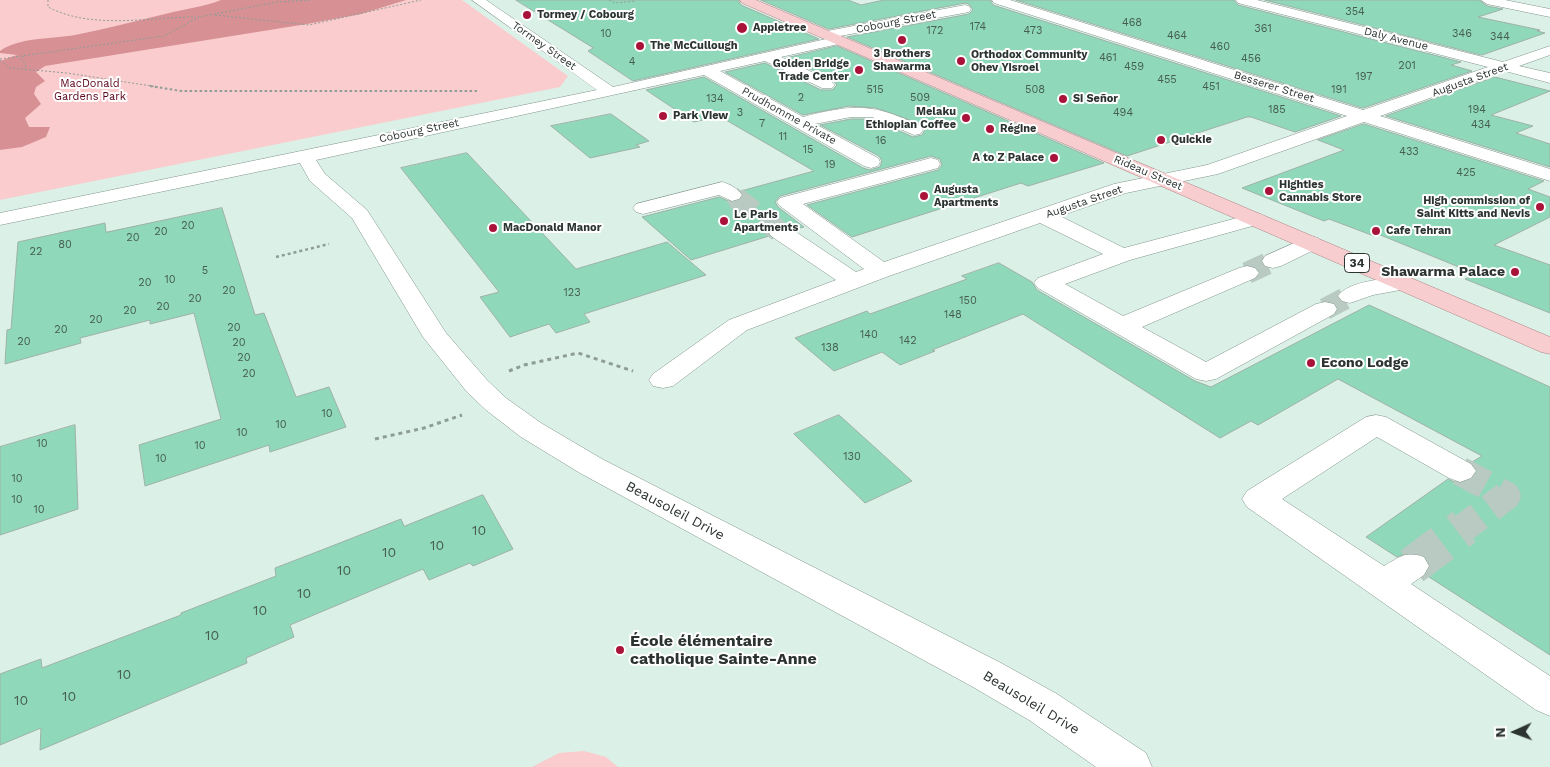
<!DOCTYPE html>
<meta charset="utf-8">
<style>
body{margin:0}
#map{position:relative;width:1550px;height:767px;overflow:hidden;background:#dbf0e6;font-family:"Work Sans",sans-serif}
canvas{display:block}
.north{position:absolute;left:1490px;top:707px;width:50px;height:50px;-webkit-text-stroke:4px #fff;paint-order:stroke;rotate:268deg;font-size:14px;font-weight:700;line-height:20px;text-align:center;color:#2c3431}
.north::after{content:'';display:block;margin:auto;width:18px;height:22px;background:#2c3431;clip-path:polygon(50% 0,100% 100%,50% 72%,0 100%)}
</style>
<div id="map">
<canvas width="1550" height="767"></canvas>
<div class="north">N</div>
</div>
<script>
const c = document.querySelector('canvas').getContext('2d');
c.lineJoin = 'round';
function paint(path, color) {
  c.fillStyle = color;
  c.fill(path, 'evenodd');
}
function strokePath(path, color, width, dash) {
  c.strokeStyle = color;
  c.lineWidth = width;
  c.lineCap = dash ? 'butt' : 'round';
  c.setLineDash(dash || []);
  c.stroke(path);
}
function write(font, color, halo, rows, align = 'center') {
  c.font = font + ' "Work Sans",sans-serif';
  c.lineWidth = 4;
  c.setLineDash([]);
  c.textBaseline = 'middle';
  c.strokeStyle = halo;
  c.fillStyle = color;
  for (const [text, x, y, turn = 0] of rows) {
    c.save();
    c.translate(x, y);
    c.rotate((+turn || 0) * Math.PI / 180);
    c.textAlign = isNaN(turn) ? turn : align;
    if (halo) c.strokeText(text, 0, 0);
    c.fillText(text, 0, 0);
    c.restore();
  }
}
paint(new Path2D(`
 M0 0H462L568 76 560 87 0 200Z
 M584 751 606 757 618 767H532L559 753Z`), '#faccce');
paint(new Path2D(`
 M221 0H406L361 14 307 24 45 66 36 72 45 81 36 87 34 94 41 104 25 118 29 127H50L46 137 22 147 0 150V61L17 55 0 53V51C19 37 52 39 75 35 105 29 135 21 165 14 184 9 203 7 221 0Z`), '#d79195');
const building = new Path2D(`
 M516 0H738L741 5 819 39 633 81 588 51 593 48Z
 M761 0H848L861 5 884 0H990L993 5 1341 116 1295 132 1251 117H1247L1127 156 847 37 969 14 973 10 969 4 965 3 829 29Z
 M1016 0H1234L1238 5 1461 62 1451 65 1472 71 1363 108Z
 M1265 0H1479L1487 6 1503 9 1478 17 1540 30 1537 31 1545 33 1482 55Z
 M837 46 1104 163 1028 186 1021 183 852 237 807 205 938 170 942 165 940 159 931 156 780 196 775 202 778 207 804 227 795 229 787 224H771L766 230 769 236 691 260 642 217 719 197 733 203 740 201 744 196 741 191 814 171 719 116 694 122 646 90 704 77 863 168 870 170 880 167 882 161 879 156 820 125 851 119H872L913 137 922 135 925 130 921 124 876 108 849 106 803 115 725 72 765 63 821 90H832L837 85 833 80 787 58Z
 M1495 77 1550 91 1491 115 1533 126 1516 133 1550 144V167L1386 116Z
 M611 114 649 141 636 145 640 147 590 158 551 126Z
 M1364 124 1544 181 1528 189 1550 197V217L1494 245 1550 265V313L1465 279 1476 274 1378 234 1374 236 1329 219 1324 221 1242 188 1344 150 1318 140Z
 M467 153 576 269 667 242 706 275 584 314 590 322 556 333 549 324 510 337 480 297 499 292 401 168Z
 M222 208 255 315 264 313 296 397 329 387 346 427 270 452 269 445 145 486 139 445 221 419 194 313 150 324V320L80 338 81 343 5 364 7 330 11 329 18 242 105 223 106 232Z
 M999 263 1032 282 1037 290 1195 381 1211 387 1369 305 1550 387V655L1426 575 1431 565 1424 555 1407 553 1397 557 1366 537 1448 479 1459 484 1472 480 1478 471 1472 462 1482 456 1338 379 1258 425 1251 421 1220 438 1023 314 932 350 935 351 900 365 882 352 834 371 795 338 867 311 870 314 967 279 962 276Z
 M839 415 912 481 865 503 794 434Z
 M75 425 78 509 0 535V447Z
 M483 495 513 549 473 566 470 563 429 580 423 569 290 625 294 637 246 658 247 663 40 750 41 728 0 745V674L41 659 42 668 181 615V613L276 576 275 568 314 553 401 519 404 526Z`);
paint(building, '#90d8ba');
strokePath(building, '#9eb1a8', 1);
strokePath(new Path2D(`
 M732 195 737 199`), '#b8cac2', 18, [18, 9]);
strokePath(new Path2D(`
 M736 198 779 231
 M1247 273 1273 261
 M1325 309 1350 296`), '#b8cac2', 22, [22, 11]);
strokePath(new Path2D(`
 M1460 471 1506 496 1462 529`), '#b8cac2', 29, [29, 14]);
strokePath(new Path2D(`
 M1412 566 1464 527`), '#b8cac2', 38, [38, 19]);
const minor = new Path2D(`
 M472 0H486L613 87 826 39 820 35 827 31 965 5 969 6 971 9 969 12 840 36 845 40 843 43 781 57 832 82 835 85 832 88H822L765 61 720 71 803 117C853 104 873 103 920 126L923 130 920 134 914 135 872 117H851L815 124 878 158 880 162 878 166 871 168 864 166 704 75 316 160 325 174 367 210 446 333 487 380 506 398 541 423 602 459 1001 663 1057 694 1146 753 1152 767H1096L1029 720 973 687 580 473 521 437 486 410 467 392 423 337 352 218 310 181 300 163 0 225V213L597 90Z
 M992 0H1010L1363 110 1488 67 1238 3 1236 0H1257L1503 62 1550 46V55L1519 66 1550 73V83L1505 71 1380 116 1550 169V181L1364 122 1218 174 1126 193 1060 216 1124 248 1256 213 1263 215 1266 219 1263 223 1130 260 1065 284 1123 316 1239 268 1247 266 1255 268 1259 273 1255 278 1142 327 1206 362 1316 304 1325 302 1334 304 1337 309 1334 314 1216 379 1206 381 1196 379 1038 288 1034 283 1038 278 1103 254 1040 223 889 276 747 330 673 386 663 388 653 386 649 380 653 374 729 320 836 280 771 236 768 231 771 226 779 225 787 226 856 272 864 269 780 206 777 202 780 198 931 158 938 160 940 164 938 168 803 204 884 262 1114 184 1207 165 1347 116 994 3Z
 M1481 0H1505L1550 9V17L1487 4Z
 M722 182C730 184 737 188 742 195L739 199 732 201 719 195 643 214 636 212 633 208 636 204Z
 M1310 236 1318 238 1321 243 1318 248 1281 266 1273 268 1265 266 1262 261 1265 256Z
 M1403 276 1411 278 1415 283 1411 288 1373 295 1350 303 1342 301 1338 296C1348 281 1385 279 1403 276Z
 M1376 415 1386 417 1471 464 1476 471 1471 478 1460 482 1449 478 1377 437 1282 499 1384 566C1400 557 1405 551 1424 557L1429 566 1424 575 1411 584 1550 676V716L1536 710 1247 507 1242 499 1247 491 1366 417Z`);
const major = new Path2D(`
 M740 0H756L1550 337V354L1541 352 742 3Z`);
strokePath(minor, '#82958c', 1);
strokePath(major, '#ad8183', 1);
strokePath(new Path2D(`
 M48 0V7C92 30 149 17 196 17
 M609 0 615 3 636 1
 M215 15 309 25 421 0
 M24 56 21 59 26 65 24 69
 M0 59 164 36 199 17 277 2 311 0
 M0 60 10 68 67 73 158 87`), '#8e9d96', 1, [2, 2]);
strokePath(new Path2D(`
 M150 86 181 91H477`), '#8e9d96', 2, [2.5, 2.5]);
strokePath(new Path2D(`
 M276 257 329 244`), '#8e9d96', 2.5, [3, 3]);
strokePath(new Path2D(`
 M509 371 524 365 578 353 633 371
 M375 439 424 428 462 415`), '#8e9d96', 3, [4, 4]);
paint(minor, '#fff');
paint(major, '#f7cdcf');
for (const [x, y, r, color] of [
 [527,15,5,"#a91239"],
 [742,28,6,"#a91239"],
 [902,40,5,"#a91239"],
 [640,46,5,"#a91239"],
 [961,61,5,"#a91239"],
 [859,70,5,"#a91239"],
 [1063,99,5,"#a91239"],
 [663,116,5,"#a91239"],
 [966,118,5,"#a91239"],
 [990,129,5,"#a91239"],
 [1161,140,5,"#a91239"],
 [1054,158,5,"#a91239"],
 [1269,191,5,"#a91239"],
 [924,196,5,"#a91239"],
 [1540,207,5,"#a91239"],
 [724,221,5,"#a91239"],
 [493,228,5,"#a91239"],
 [1376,231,5,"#a91239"],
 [1515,272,5,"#a91239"],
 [1311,363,5,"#a91239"],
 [620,650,5,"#a91239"]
]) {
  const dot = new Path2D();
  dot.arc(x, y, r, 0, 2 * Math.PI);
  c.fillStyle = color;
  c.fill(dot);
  strokePath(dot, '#fff', 2);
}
write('11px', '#455d53', null, [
 ["354",1355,12],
 ["468",1132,23],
 ["174",978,27],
 ["361",1263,29],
 ["172",935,31],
 ["473",1033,31],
 ["10",606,34],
 ["346",1462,34],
 ["464",1177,36],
 ["344",1500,37],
 ["460",1220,47],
 ["461",1108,58],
 ["456",1251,59],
 ["4",632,62],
 ["201",1407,66],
 ["459",1134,67],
 ["197",1364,77],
 ["455",1167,80],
 ["451",1211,87],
 ["515",875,90],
 ["508",1035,90],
 ["191",1339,90],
 ["2",801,98],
 ["509",920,98],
 ["134",715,99],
 ["185",1277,110],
 ["194",1477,110],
 ["3",740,113],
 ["494",1123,113],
 ["7",762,124],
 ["434",1481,125],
 ["11",783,137],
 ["16",881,141],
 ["15",808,150],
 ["433",1409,152],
 ["19",830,165],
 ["425",1466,173],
 ["20",188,226],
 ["20",161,232],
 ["20",133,238],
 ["80",65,245],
 ["22",36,252],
 ["5",205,271],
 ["10",170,280],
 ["20",145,283],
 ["20",229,291],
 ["123",572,293],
 ["20",195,299],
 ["150",968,301],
 ["20",163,307],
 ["20",130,311],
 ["148",953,315],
 ["20",96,320],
 ["20",234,328],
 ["20",61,330],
 ["140",869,335],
 ["142",908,341],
 ["20",24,342],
 ["20",239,343],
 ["138",830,348],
 ["20",244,358],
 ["20",249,374],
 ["10",327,414],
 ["10",281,425],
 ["10",242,433],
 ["10",42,444],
 ["10",200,446],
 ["130",852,457],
 ["10",161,459],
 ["10",17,479],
 ["10",17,500],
 ["10",39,510]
]);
write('bold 11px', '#2c3431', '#fff', [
 ["Tormey / Cobourg",537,15],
 ["Appletree",753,28],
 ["The McCullough",650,46],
 ["3 Brothers",902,54,"center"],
 ["Shawarma",902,67,"center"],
 ["Orthodox Community",971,55],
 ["Ohev Yisroel",971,68],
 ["Golden Bridge",849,64,"right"],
 ["Trade Center",849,77,"right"],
 ["Si Señor",1073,99],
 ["Melaku",956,112,"right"],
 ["Ethiopian Coffee",956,125,"right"],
 ["Park View",673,116],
 ["Régine",1000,129],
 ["Quickie",1171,140],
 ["A to Z Palace",1044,158,"right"],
 ["Highties",1279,185],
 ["Cannabis Store",1279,198],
 ["Augusta",934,190],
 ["Apartments",934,203],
 ["High commission of",1530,201,"right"],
 ["Saint Kitts and Nevis",1530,214,"right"],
 ["Le Paris",734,215],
 ["Apartments",734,228],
 ["MacDonald Manor",503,228],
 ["Cafe Tehran",1386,231]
], 'left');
write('11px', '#2c3431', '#fff', [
 ["Cobourg Street",896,22,-11],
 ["Daly Avenue",1396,39,14],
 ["Tormey Street",544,46,35],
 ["Augusta Street",1470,80,-20],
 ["Besserer Street",1274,87,17],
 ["Prudhomme Private",789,116,29],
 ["Cobourg Street",419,131,-12],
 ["Rideau Street",1148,173,23],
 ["Augusta Street",1084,202,-19]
]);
write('11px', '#590419', '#fff', [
 ["MacDonald",90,84],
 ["Gardens Park",90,97]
]);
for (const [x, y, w] of [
 [1357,263,25]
]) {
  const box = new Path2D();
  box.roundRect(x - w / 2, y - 9.5, w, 19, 4);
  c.fillStyle = '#fff';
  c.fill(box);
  strokePath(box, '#2c3431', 1);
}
write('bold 12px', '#2c3431', null, [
 ["34",1357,263]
]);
write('bold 14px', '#2c3431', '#fff', [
 ["Shawarma Palace",1505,272],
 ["Econo Lodge",1321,363,"left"]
], 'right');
write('14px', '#2c3431', '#fff', [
 ["Beausoleil Drive",675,511,28],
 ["Beausoleil Drive",1031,703,31]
]);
write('14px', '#455d53', null, [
 ["10",479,531],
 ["10",437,546],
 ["10",389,553],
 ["10",344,571],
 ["10",304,594],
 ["10",260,611],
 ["10",212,636],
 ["10",124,675],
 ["10",69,697],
 ["10",21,701]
]);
write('bold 16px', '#2c3431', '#fff', [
 ["École élémentaire",630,641],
 ["catholique Sainte-Anne",630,659]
], 'left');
</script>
